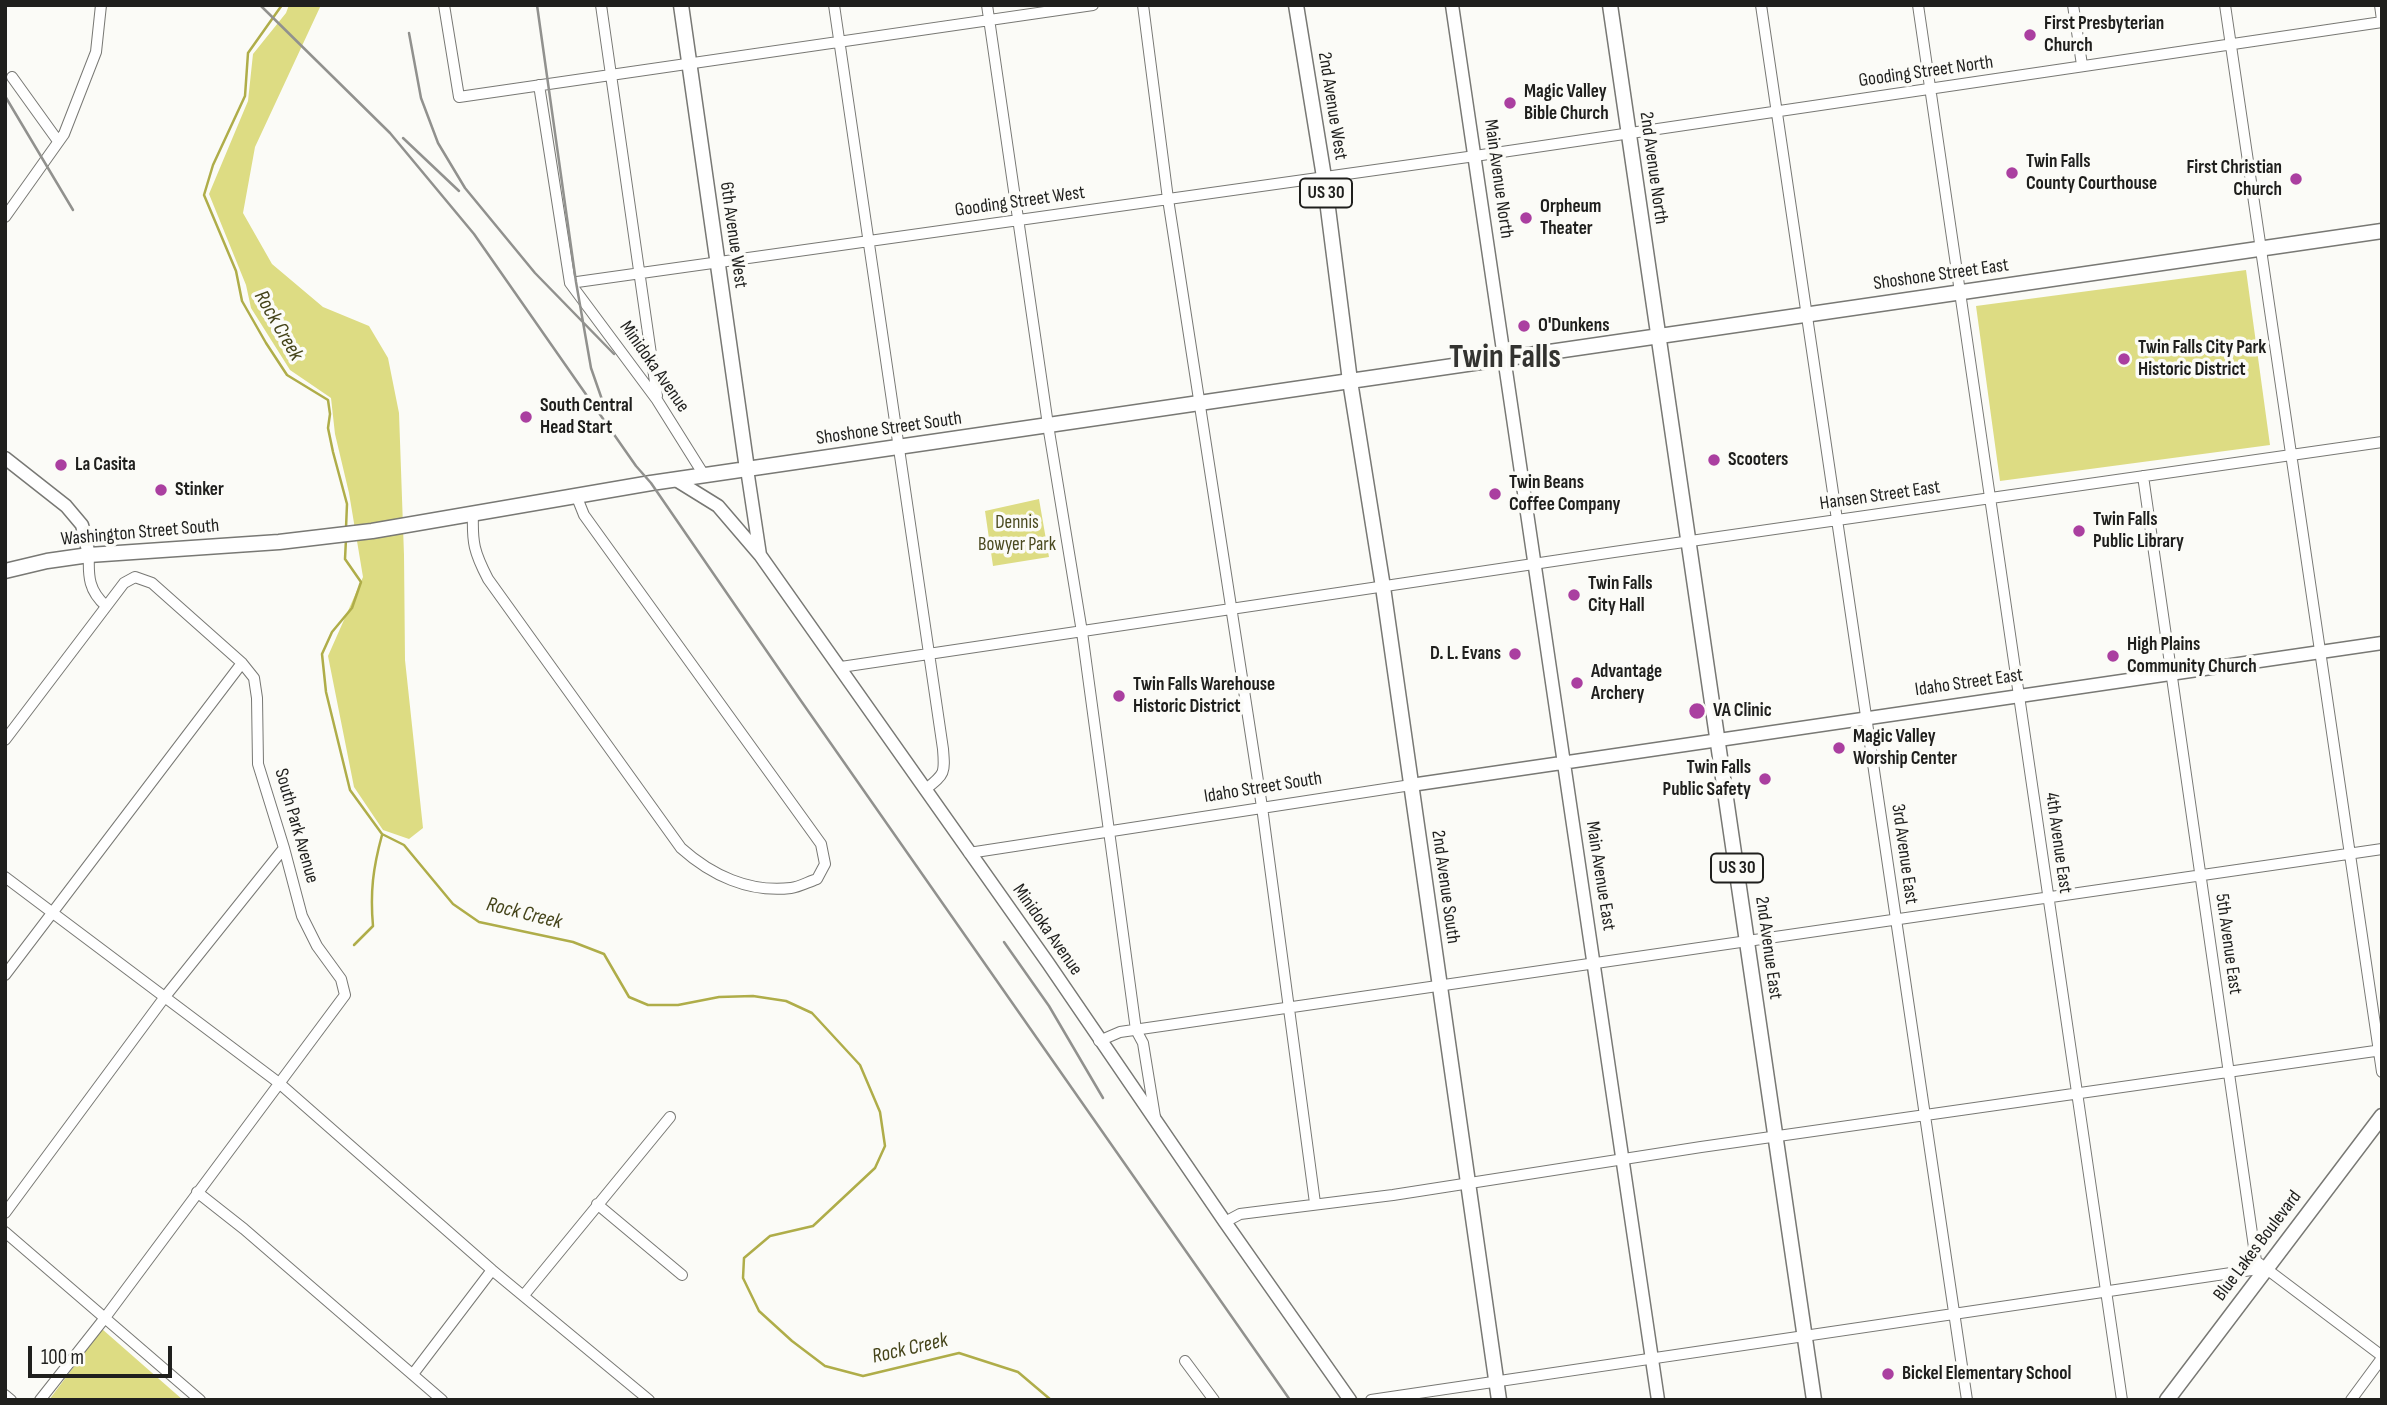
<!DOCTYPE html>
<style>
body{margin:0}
#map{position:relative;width:2387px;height:1405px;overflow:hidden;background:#fbfbf7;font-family:"Sofia Sans Condensed",sans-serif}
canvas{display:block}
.frame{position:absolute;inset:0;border:7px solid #1f1f1d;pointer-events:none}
.scale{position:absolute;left:28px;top:1346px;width:144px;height:32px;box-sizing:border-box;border:4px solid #1f1f1d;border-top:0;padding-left:9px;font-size:21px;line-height:24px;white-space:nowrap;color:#1f1f1d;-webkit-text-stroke:5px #fbfbf7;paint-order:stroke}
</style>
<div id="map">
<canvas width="2387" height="1405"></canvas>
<div class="frame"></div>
<div class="scale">100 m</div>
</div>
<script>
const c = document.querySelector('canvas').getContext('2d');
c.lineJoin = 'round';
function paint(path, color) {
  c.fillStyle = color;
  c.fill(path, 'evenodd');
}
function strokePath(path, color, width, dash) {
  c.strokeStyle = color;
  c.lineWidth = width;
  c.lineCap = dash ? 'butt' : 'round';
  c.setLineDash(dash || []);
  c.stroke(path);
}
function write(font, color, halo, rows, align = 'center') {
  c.font = font + ' "Sofia Sans Condensed",sans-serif';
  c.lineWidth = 7;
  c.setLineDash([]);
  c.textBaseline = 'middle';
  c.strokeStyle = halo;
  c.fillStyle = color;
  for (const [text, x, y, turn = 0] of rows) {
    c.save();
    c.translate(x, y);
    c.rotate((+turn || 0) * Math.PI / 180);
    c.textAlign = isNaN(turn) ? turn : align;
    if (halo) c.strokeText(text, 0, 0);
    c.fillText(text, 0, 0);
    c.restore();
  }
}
paint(new Path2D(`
 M289 5H321L255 147 243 213 272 264 323 307 369 326 388 358 399 413 404 555 405 660 423 828 409 839 383 830 354 787 328 656 363 577 349 493 335 434 331 398 290 370 251 308 246 285 209 194 248 101 253 54 286 13Z
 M2246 270 2270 445 2000 481 1976 306Z
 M1039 499 1049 557 993 566 985 511Z
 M102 1329 183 1400H49Z`), '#dddc83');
strokePath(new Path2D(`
 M282 5 248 53 245 96 213 165 204 195 236 271 242 301 266 343 287 375 328 400 330 414 328 428 333 452 347 504 346 528
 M346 539 345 559 361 582 352 608 332 632 322 654 326 692 350 790 382 834 404 845 453 904 479 922 573 942 604 954 629 997 648 1005H678L719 997 753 996 786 1001 812 1013 860 1065 880 1112 885 1146 875 1168 813 1226 770 1236 744 1258 743 1278 759 1311 792 1341 825 1366 863 1376 959 1353 1018 1372 1051 1400
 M354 945 373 926C370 892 373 868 382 835`), '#afad49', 2.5);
const minor = new Path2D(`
 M444 5 459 97 1093 5
 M601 5 657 396
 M834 5 943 749C945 773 945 774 926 789
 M987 5 1048 425 1082 632 1136 1030 1143 1043 1155 1117
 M1143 5 1168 199 1262 807 1315 1203
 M1761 5 1967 1400
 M1918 5 2122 1400
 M2073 5 2082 65
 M2225 5 2382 1072
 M2380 5 2382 20
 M12 77 58 141
 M539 85 570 283 657 400 704 475
 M5 217 64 134 96 52 101 5
 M570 283 1475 156 2382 22
 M2143 476 2256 1261 2382 1356
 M473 513C472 543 474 552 488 579L681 848C711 875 749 893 791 888 799 887 808 882 817 879L825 864 821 844 584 515 576 495
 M89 555C88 577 89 591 106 606
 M841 667 1614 552 2382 442
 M5 740 124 583 135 577 152 583 242 663 254 678 257 698 258 764 284 848 302 916 317 946 341 979 345 995 104 1319 40 1400
 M969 853 1411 785
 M5 877 279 1083 492 1270 649 1400
 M5 975 242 663
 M1099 1041 1120 1032 2382 849
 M197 1192 244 1229 442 1400
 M597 1204 682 1275
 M5 1213 164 998 284 848
 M1225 1222 1240 1214 1393 1195 1701 1147 2382 1050
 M5 1232 200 1400
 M524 1295 670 1117
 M1185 1361 1214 1400
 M413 1374 492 1270
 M5 1395 11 1400
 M1371 1400 2265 1268
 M2351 1400 2382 1358`);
const tertiary = new Path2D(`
 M1452 5 1658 1400
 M5 458 66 506 82 525 89 555
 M747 469 760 555 1048 963 1225 1222 1350 1400
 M676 480 718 506 760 555
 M1411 785 2382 643`);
const secondary = new Path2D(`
 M681 5 747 469
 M5 571 47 561 89 555 279 542 372 531 651 483 1350 381
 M2167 1400 2382 1116`);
const primary = new Path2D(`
 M1296 5 1324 177 1350 381 1383 587 1499 1400
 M1610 5 1814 1400
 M1350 381 2382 231`);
strokePath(minor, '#787874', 12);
strokePath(tertiary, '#787874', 15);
strokePath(secondary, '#787874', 17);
strokePath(primary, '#787874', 17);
strokePath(minor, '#fff', 10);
strokePath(tertiary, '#fff', 12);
strokePath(secondary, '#fff', 14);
strokePath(primary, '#fff', 14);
strokePath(new Path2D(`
 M260 5 390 133 474 234 636 466 651 483 799 698 1290 1400
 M537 5 576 282 591 368 606 411
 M409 33 421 98 438 143 465 188 535 273 614 354
 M5 96 73 210
 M403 138 459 191
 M1004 942 1049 1006 1103 1098`), '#91918e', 2.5);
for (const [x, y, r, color] of [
 [2030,35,7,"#aa3fa0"],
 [1510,103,7,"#aa3fa0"],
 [2012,173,7,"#aa3fa0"],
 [2296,179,7,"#aa3fa0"],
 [1526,218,7,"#aa3fa0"],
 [1524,326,7,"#aa3fa0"],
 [2124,359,7,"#aa3fa0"],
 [526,417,7,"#aa3fa0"],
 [1714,460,7,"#aa3fa0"],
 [61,465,7,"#aa3fa0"],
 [161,490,7,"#aa3fa0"],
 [1495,494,7,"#aa3fa0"],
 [2079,531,7,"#aa3fa0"],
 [1574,595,7,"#aa3fa0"],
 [1515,654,7,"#aa3fa0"],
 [2113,656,7,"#aa3fa0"],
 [1577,683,7,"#aa3fa0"],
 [1119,696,7,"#aa3fa0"],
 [1697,711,9,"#aa3fa0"],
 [1839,748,7,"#aa3fa0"],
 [1765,779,7,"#aa3fa0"],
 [1888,1374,7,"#aa3fa0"]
]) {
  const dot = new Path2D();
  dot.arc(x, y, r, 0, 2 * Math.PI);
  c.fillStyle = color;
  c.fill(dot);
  strokePath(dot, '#fbfbf7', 2.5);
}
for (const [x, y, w] of [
 [1326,193,52],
 [1737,868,52]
]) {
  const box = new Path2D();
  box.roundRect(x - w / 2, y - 14.5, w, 29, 5);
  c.fillStyle = '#fbfbf7';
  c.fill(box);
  strokePath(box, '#1f1f1d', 2);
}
write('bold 18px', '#1f1f1d', null, [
 ["US 30",1326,193],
 ["US 30",1737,868]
]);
write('bold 19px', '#1f1f1d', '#fbfbf7', [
 ["First Presbyterian",2044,24],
 ["Church",2044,46],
 ["Magic Valley",1524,92],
 ["Bible Church",1524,114],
 ["Twin Falls",2026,162],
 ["County Courthouse",2026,184],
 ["First Christian",2282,168,"right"],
 ["Church",2282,190,"right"],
 ["Orpheum",1540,207],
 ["Theater",1540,229],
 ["O'Dunkens",1538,326],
 ["Twin Falls City Park",2138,348],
 ["Historic District",2138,370],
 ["South Central",540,406],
 ["Head Start",540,428],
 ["Scooters",1728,460],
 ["La Casita",75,465],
 ["Twin Beans",1509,483],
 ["Coffee Company",1509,505],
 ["Stinker",175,490],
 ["Twin Falls",2093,520],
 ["Public Library",2093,542],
 ["Twin Falls",1588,584],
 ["City Hall",1588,606],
 ["High Plains",2127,645],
 ["Community Church",2127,667],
 ["D. L. Evans",1501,654,"right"],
 ["Advantage",1591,672],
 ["Archery",1591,694],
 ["Twin Falls Warehouse",1133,685],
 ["Historic District",1133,707],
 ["VA Clinic",1713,711],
 ["Magic Valley",1853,737],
 ["Worship Center",1853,759],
 ["Twin Falls",1751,768,"right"],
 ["Public Safety",1751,790,"right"],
 ["Bickel Elementary School",1902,1374]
], 'left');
write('19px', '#1f1f1d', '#fbfbf7', [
 ["Gooding Street North",1926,72,-8],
 ["2nd Avenue West",1332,106,81],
 ["2nd Avenue North",1653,168,82],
 ["Main Avenue North",1498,179,82],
 ["Gooding Street West",1020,202,-8],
 ["6th Avenue West",733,235,82],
 ["Shoshone Street East",1941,275,-8],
 ["Minidoka Avenue",654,367,55],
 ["Shoshone Street South",889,429,-8],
 ["Hansen Street East",1880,496,-8],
 ["Washington Street South",140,533,-5],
 ["Idaho Street East",1969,683,-8],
 ["Idaho Street South",1263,788,-9],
 ["South Park Avenue",296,826,74],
 ["4th Avenue East",2058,843,82],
 ["3rd Avenue East",1904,854,82],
 ["Main Avenue East",1600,876,81],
 ["2nd Avenue South",1445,887,82],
 ["Minidoka Avenue",1047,930,55],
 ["5th Avenue East",2228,944,82],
 ["2nd Avenue East",1768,948,82],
 ["Blue Lakes Boulevard",2258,1246,-53]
]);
write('19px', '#4b4a20', '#fbfbf7', [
 ["Dennis",1017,523],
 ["Bowyer Park",1017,545]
]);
write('italic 21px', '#45441a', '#fbfbf7', [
 ["Rock Creek",278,326,60],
 ["Rock Creek",524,914,14],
 ["Rock Creek",910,1349,-13]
]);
write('bold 33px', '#333330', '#fbfbf7', [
 ["Twin Falls",1505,359]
]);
</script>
